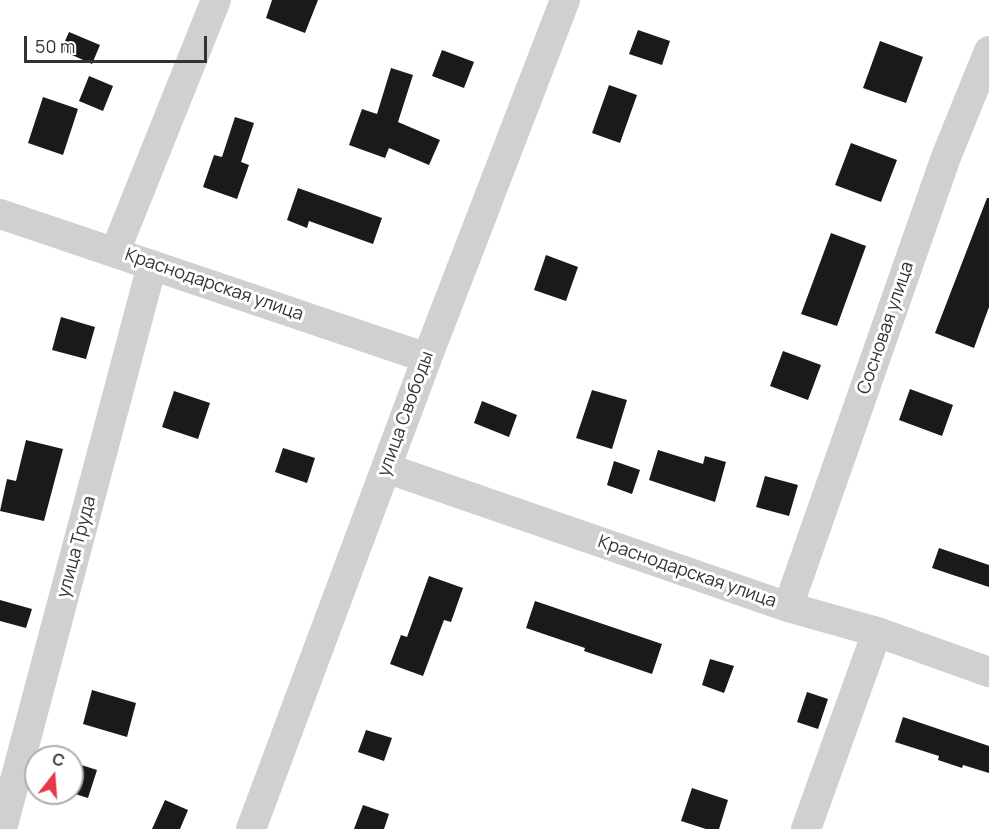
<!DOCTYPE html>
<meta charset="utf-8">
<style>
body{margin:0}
#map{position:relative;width:989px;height:829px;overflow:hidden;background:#fff;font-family:Manrope,sans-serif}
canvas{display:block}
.north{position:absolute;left:24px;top:745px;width:60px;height:60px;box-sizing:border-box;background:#fff;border:2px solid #adadad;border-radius:50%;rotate:17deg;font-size:16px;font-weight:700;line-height:24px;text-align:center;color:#333}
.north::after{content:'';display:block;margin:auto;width:21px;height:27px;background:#e63946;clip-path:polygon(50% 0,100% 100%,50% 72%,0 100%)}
.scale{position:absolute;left:24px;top:36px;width:183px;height:27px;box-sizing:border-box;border:3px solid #333;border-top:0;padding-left:8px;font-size:18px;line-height:21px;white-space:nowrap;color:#333;-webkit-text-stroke:4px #fff;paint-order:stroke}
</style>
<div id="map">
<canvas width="989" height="829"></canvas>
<div class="north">С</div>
<div class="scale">50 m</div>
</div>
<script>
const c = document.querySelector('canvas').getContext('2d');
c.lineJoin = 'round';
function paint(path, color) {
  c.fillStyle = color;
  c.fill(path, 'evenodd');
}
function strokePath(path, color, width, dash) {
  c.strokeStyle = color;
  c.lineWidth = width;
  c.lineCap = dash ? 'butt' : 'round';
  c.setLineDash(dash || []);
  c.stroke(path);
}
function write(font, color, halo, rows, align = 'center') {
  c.font = font + ' Manrope,sans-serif';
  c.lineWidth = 6;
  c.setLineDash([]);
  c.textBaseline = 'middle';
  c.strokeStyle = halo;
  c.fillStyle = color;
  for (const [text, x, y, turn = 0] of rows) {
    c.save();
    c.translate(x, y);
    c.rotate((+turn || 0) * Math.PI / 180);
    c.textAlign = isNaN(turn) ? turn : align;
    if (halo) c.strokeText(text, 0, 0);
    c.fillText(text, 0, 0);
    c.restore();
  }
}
paint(new Path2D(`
 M272 0H318L305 33 266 18Z
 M638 30 670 41 662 65 629 54Z
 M69 32 100 45 92 64 61 50Z
 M880 41 923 57 906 103 863 88Z
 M442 50 474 62 464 88 432 76Z
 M391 68 413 75 398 122 440 140 429 165 389 148 385 158 349 145 362 109 377 114Z
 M89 76 113 86 103 111 79 101Z
 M609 85 637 95 620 143 592 133Z
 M43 97 78 109 63 155 28 143Z
 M235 117 254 123 241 162 249 165 237 199 203 187 214 155 222 157Z
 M851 143 897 160 881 202 835 185Z
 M298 188 382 218 373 244 309 221 307 228 287 220Z
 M987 198H989V307L974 348 935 333Z
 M831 233 866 246 837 326 801 314Z
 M546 255 578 267 566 301 534 290Z
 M61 317 95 327 86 359 52 350Z
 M783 351 821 365 808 400 770 386Z
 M910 389 953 405 942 436 899 420Z
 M592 390 627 400 612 449 576 438Z
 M174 391 210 403 198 439 162 427Z
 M482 401 517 415 509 437 474 423Z
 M26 440 63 449 44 521 0 511 7 479 16 481Z
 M283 448 315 458 307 483 275 472Z
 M658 450 703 464 705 456 726 462 715 502 649 480Z
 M614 461 640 470 632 494 607 485Z
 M765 476 798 485 789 516 756 507Z
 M939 548 989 565V587L932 568Z
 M429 576 463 588 451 622 444 620 423 676 390 664 401 635 407 637Z
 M0 600 32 609 26 628 0 621Z
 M535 601 662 644 652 674 584 651 585 648 526 628Z
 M710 659 734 666 724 693 702 685Z
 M92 690 136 703 127 737 83 724Z
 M807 692 828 699 818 729 797 722Z
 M903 717 989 746V773L963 765 962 768 938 760 939 756 895 742Z
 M366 730 392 738 384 761 358 752Z
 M72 762 97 770 88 798 72 793Z
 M692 788 728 800 719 829H706L681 821Z
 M165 800 188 810 180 829H152Z
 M363 805 389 814 384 829H354Z`), '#1a1a1a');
strokePath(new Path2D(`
 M0 214 427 358
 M115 252 216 0
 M386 468 788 607 877 632 989 672
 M788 607 946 157 989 51
 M2 829 152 265
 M251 829 427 358 565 0
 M806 829 877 632`), '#d0d0d0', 30);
write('18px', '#333', '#fff', [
 ["Краснодарская улица",214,285,19],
 ["Сосновая улица",886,328,-71],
 ["улица Свободы",406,414,-70],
 ["улица Труда",77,547,-75],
 ["Краснодарская улица",687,572,19]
]);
</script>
